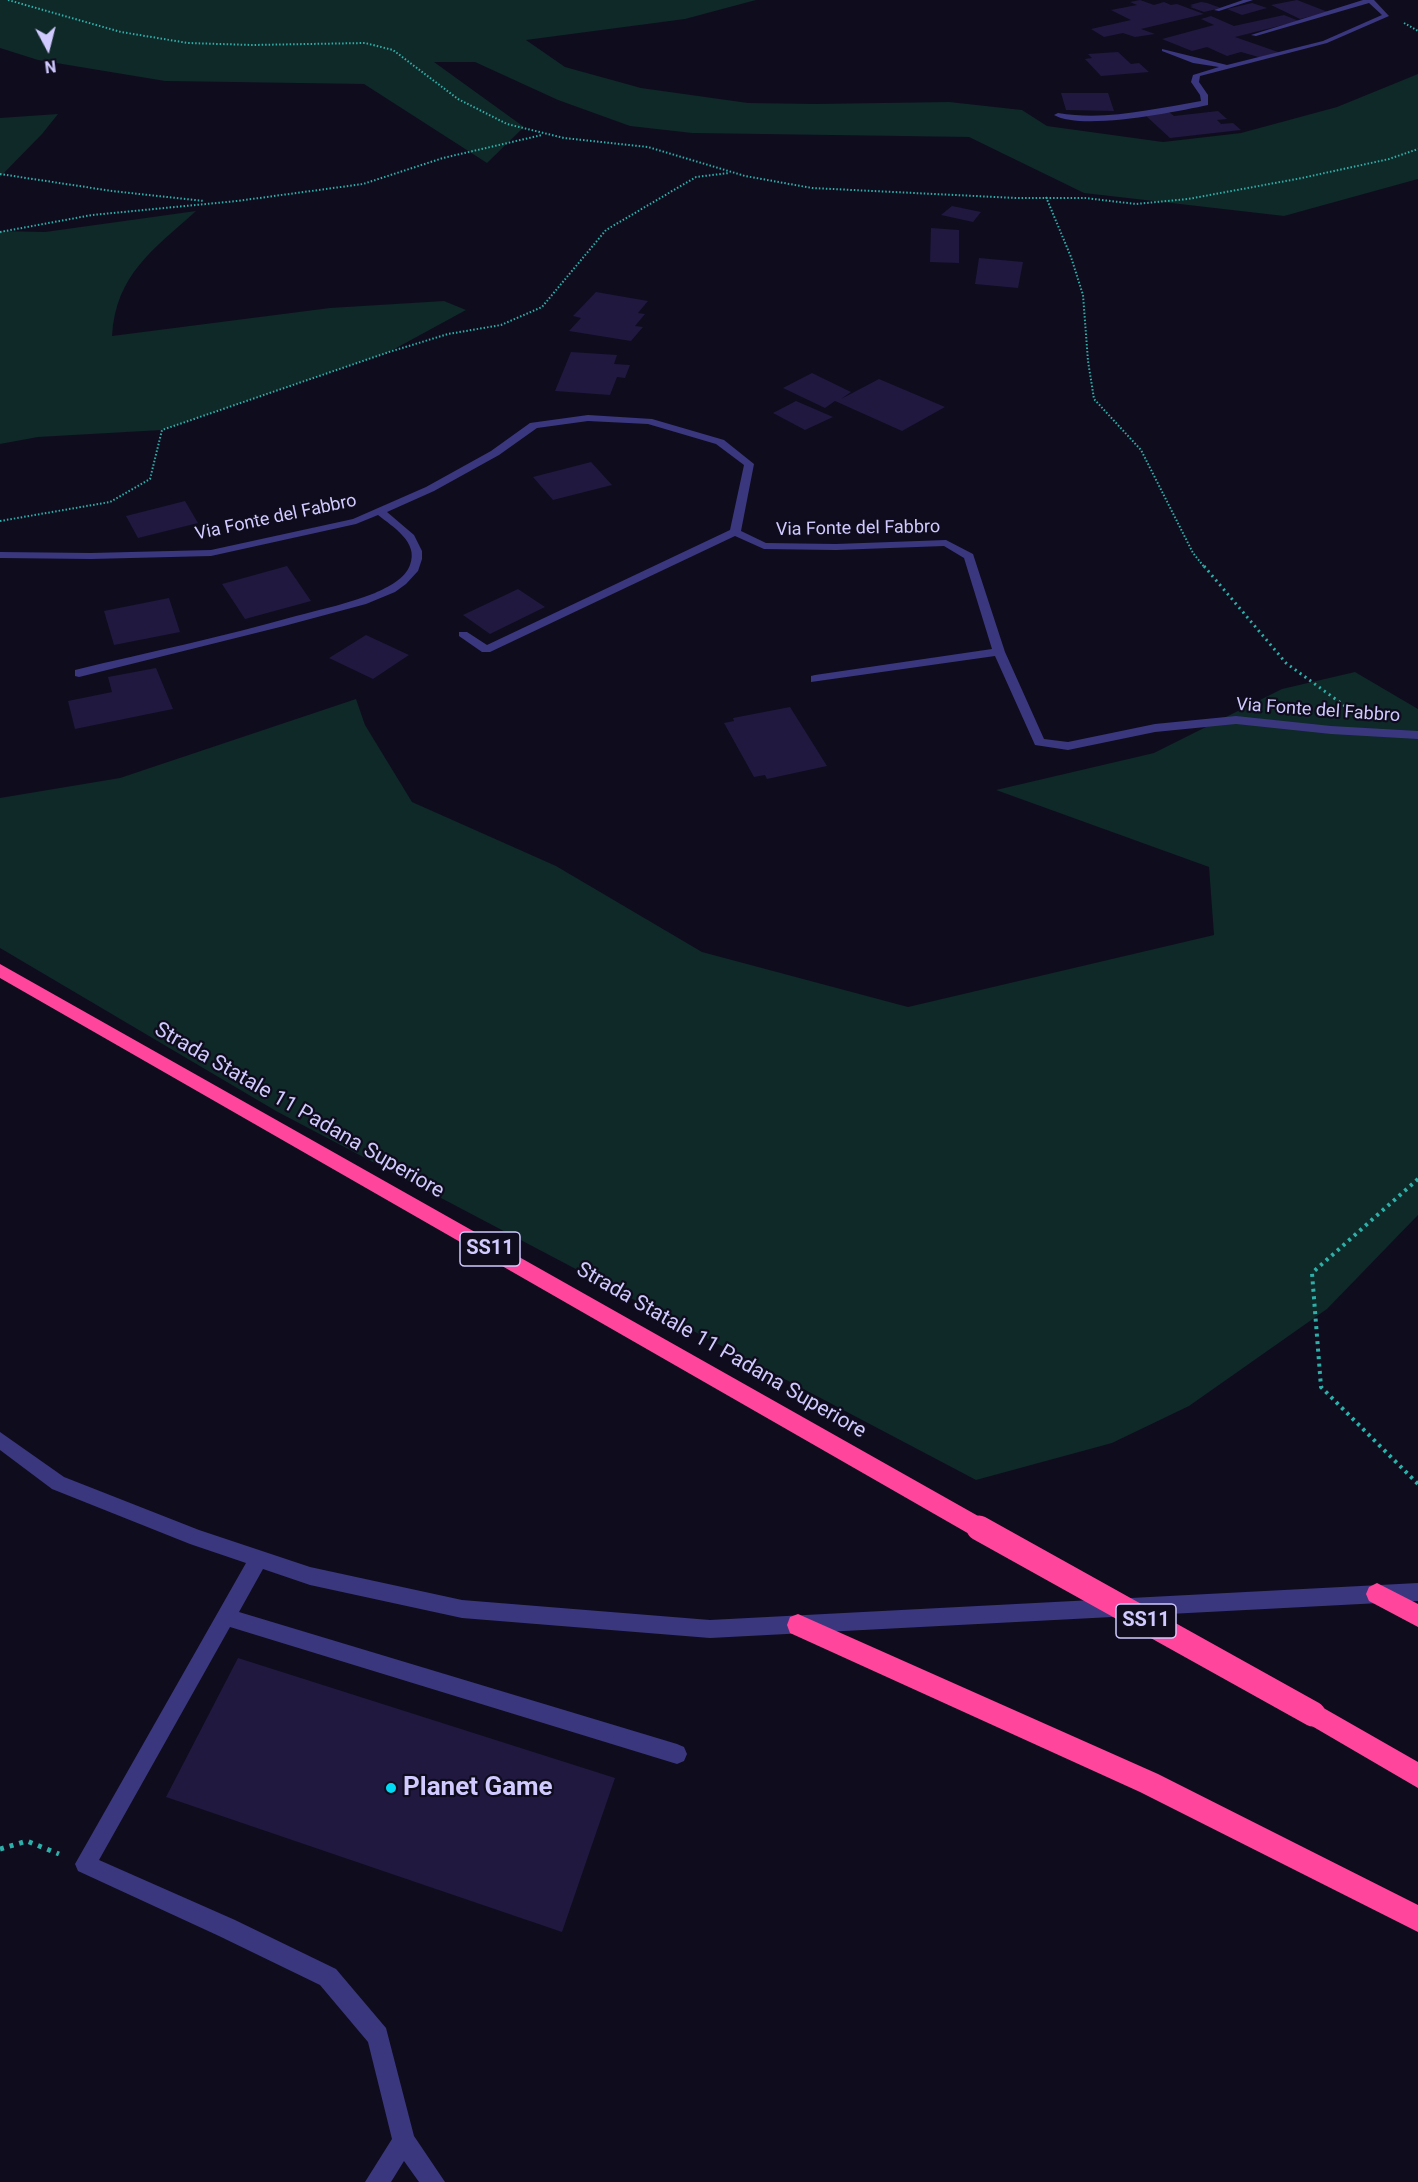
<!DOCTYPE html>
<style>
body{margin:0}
#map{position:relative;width:1418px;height:2182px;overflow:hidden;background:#0f0c1e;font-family:Roboto,sans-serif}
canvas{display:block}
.north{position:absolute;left:18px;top:18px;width:60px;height:60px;-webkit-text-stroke:4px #0f0c1e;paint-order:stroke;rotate:173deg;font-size:16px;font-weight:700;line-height:24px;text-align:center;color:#d0caff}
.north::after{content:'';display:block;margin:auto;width:21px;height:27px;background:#d0caff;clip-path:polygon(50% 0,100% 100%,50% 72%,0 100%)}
</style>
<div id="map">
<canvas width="1418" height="2182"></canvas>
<div class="north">N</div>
</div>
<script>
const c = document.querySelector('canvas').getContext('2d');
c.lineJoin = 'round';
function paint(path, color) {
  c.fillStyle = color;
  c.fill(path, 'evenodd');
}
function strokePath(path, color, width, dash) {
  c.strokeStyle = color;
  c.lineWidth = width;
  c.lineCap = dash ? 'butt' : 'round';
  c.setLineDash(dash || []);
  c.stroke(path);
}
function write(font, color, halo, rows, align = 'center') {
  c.font = font + ' Roboto,sans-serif';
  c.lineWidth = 4.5;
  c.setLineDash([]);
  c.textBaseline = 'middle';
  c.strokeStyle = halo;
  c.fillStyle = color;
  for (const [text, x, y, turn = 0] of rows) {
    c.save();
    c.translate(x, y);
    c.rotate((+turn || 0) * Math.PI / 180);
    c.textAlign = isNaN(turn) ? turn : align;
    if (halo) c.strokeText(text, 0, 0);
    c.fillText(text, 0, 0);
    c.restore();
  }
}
paint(new Path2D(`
 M0 0H756L685 19 526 40 565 67 641 88 748 103 816 104 949 102 1022 110 1047 126 1163 142 1241 133 1337 107 1418 74V179L1284 216 1084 193 969 137 692 133 630 126 558 100 475 62H434L524 127 487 163 364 84 165 81 38 60 0 48Z
 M58 114 42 134 0 177V118Z
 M196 211C153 250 116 274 112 336L330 308 444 301 466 310 389 352 162 430 38 437 0 444V231L45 232Z
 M1355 672 1418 709V1215L1327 1309 1189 1406 1112 1443 976 1480 276 1111 0 948V798L120 778 356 699 365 725 412 802 556 866 702 952 908 1007 1214 935 1209 867 996 790 1154 753 1282 689Z`), '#0f2828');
paint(new Path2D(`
 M1140 0 1154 5 1164 2 1171 5 1177 4 1204 14 1141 29 1155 34 1135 37 1123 33 1104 37 1091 29 1131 20 1111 10 1137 5 1130 2Z
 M1297 0 1328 12 1300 19 1271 5Z
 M1201 2 1207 3 1221 8 1204 12 1190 7 1193 6 1190 5Z
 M1252 3 1267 8 1242 15 1227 9Z
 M1284 15 1299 21 1235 37 1281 53 1262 58 1241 52 1227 56 1207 47 1192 51 1162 39 1214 25 1201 19 1211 16 1234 26Z
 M1118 52 1131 64 1139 63 1149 72 1101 76 1085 59 1092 58 1088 54Z
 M1061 93H1108L1114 111 1066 110Z
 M1218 111 1227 119 1217 120 1221 124 1233 123 1241 130 1170 138 1145 115 1169 112 1174 116Z
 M952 206 981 212 973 222 941 215Z
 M931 228 959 230V263L930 262Z
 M979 258 1023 262 1018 288 975 284Z
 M596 292 648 301 638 313 645 314 635 326 643 327 631 341 569 331 581 318 573 316Z
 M571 352 617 355 614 364 630 365 625 378 617 377 610 395 555 391Z
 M812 373 851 392 841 399 879 379 945 407 902 431 835 401 825 408 783 388Z
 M796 401 833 417 805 430 773 413Z
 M591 462 612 485 553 500 533 477Z
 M185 501 198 523 138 538 126 516Z
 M287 566 311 601 245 619 222 584Z
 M518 589 545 607 490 634 463 615Z
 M169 598 180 632 114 645 104 611Z
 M366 635 409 655 373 679 329 658Z
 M156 668 173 709 75 729 68 701 112 692 108 677Z
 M790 707 827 766 767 779 765 775 754 777 724 723 734 721 733 718Z
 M238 1658 615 1778 562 1932 166 1797Z`), '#20183f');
strokePath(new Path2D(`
 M8 0 121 32 188 43 252 45 365 43 393 50 458 99 507 124 564 138 648 147 745 176 812 188 1016 198H1085L1136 204 1188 199 1302 178 1389 159 1418 149
 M1404 23 1418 31
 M0 174 112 191 204 201
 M1046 197 1071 257 1083 295 1088 361 1094 399 1141 450 1193 553 1205 568
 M0 232 92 215 237 201 363 184 443 158 542 135
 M0 521 110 502 150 479 162 430 389 352 448 334 501 325 542 307 606 230 696 177 729 173`), '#2db0a9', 2, [1.5, 2]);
strokePath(new Path2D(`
 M1204 566 1286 663 1345 706`), '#2db0a9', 3, [2, 4]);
strokePath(new Path2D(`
 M1418 1179 1312 1273 1321 1387 1418 1484`), '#2db0a9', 4, [3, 4.5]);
strokePath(new Path2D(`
 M0 1849 27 1841 59 1854`), '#2db0a9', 5, [4, 6]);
paint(new Path2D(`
 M1243 0H1253L1219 11 1214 10Z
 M1363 0H1374L1389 16 1327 43 1200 76 1199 82 1208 95V105C1175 112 1082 131 1054 115L1058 113C1106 121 1153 109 1201 101L1200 95 1191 82 1193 75 1219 67 1193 63 1162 51V49L1227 65 1323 41 1382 15 1369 3 1256 36 1251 35Z
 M588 415 652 419 724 440 754 464 741 531 766 543 836 544 946 540 973 554 1005 652 1044 739 1068 742 1155 724 1236 716 1331 726 1418 731V739L1331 734 1236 724 1155 732 1068 750 1035 745 995 656 811 682V676L815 675 992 649 964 558 944 546 836 550 764 549 735 536 490 652H482L459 636V632H467L487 645 730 530 744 465 716 444 648 424 588 421 537 428 499 455 434 491 387 512 414 535 422 551V559L418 571 406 584 395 592 366 604 284 626 79 677 75 676V670C149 652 223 637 296 616 323 609 350 603 375 593 388 587 405 579 410 565 419 542 393 527 378 515L356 524 211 556 91 559 0 558V552L91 553 211 550 353 519 426 487 491 451 530 423Z
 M0 1432 64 1477 199 1530 310 1567 462 1600 710 1620 1418 1583V1601L710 1638 462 1618 310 1585 263 1569 239 1612 677 1744 684 1747 687 1754 684 1761 677 1764 230 1627 99 1860 235 1920 336 1969 386 2028 414 2136 445 2182H419L404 2161 391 2182H365L392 2139 368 2042 320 1985 219 1936 78 1871 75 1864 246 1563 190 1544 52 1489 0 1450Z`), '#3a377e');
paint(new Path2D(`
 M0 964 987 1521 990 1528 987 1535 979 1538 971 1535 0 978Z
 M1377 1583 1418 1604V1627L1369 1601 1366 1594 1369 1587Z
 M798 1614 1158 1774 1418 1905V1932L1140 1792 790 1633 787 1625 790 1617Z
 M1313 1702 1418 1762V1788L1305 1722 1301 1714 1305 1706Z`), '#ff459c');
strokePath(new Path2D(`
 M979 1528 1313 1714`), '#ff459c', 25);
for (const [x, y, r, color] of [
 [391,1788,6,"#00daf4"]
]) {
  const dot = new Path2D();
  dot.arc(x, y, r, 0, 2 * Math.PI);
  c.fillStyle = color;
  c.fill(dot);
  strokePath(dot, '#0f0c1e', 2);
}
write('18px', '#d0caff', '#0f0c1e', [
 ["Via Fonte del Fabbro",276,518,-12],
 ["Via Fonte del Fabbro",858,529,-1],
 ["Via Fonte del Fabbro",1318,711,4]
]);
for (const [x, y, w] of [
 [490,1249,60],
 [1146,1621,60]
]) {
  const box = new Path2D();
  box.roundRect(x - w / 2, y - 17, w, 34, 4.5);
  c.fillStyle = '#0f0c1e';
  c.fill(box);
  strokePath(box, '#d0caff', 1.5);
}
write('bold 20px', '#d0caff', null, [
 ["SS11",490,1249],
 ["SS11",1146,1621]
]);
write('21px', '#d0caff', '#0f0c1e', [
 ["Strada Statale 11 Padana Superiore",299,1111,30],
 ["Strada Statale 11 Padana Superiore",721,1351,30]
]);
write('bold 26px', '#d0caff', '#0f0c1e', [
 ["Planet Game",403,1788]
], 'left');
</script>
